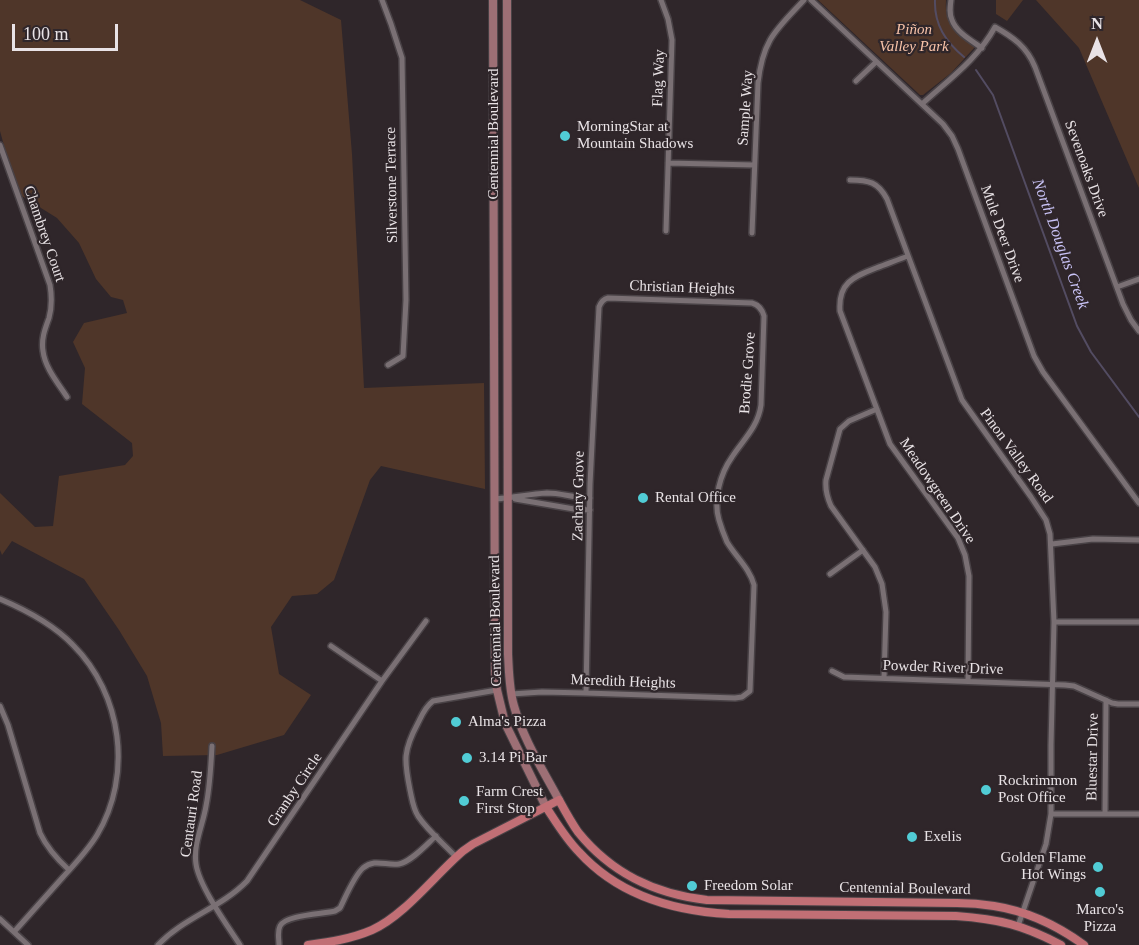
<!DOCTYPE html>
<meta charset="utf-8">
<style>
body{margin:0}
#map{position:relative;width:1139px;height:945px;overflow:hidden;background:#2f262a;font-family:"Times New Roman",serif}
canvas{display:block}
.north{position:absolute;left:1067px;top:12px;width:60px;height:60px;-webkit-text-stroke:4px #2f262a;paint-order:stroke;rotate:0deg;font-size:16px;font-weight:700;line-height:24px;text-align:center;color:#e9e3e6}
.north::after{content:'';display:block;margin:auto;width:21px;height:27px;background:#e9e3e6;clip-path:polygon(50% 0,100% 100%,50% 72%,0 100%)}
.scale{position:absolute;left:12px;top:24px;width:106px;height:27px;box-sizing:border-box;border:3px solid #e9e3e6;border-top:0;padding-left:8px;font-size:18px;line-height:21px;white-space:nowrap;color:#e9e3e6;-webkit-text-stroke:4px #2f262a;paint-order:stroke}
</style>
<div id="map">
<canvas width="1139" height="945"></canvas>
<div class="north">N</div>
<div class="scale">100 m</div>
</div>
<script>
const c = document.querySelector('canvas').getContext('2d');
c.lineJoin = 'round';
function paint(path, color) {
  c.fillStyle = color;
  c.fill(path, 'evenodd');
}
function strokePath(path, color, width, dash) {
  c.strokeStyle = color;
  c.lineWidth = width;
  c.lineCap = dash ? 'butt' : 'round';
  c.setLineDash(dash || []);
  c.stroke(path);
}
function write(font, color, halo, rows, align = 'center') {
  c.font = font + ' "Times New Roman",serif';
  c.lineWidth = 4.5;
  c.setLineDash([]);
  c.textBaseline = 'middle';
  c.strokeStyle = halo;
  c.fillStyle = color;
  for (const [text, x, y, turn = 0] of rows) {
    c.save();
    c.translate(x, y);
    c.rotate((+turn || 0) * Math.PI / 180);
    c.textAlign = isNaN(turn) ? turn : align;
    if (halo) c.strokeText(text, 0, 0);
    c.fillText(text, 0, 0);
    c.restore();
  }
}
paint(new Path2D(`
 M0 0H300L341 20 352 154 364 388 484 383 485 489 381 466 370 480 334 580 317 594 292 596 271 627 279 674 311 695 284 735 217 755 163 756 161 723 147 676 119 630 84 579 12 541 2 555 0 550V493L35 527 53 526 59 476 125 465 133 456 132 443 82 404 85 368 73 342 84 323 127 313 123 300 111 297 96 279 79 243 57 218 17 193 0 131Z
 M818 0H946C944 26 957 31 975 47L951 73 923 95H920Z
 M996 0H1023L1007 21 996 14Z
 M1036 0H1139V188L1079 48Z`), '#4f3629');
strokePath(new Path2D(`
 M935 0C934 25 946 42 964 57
 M976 70 993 95 1077 326 1091 352 1139 417`), '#534c62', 2);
const street = new Path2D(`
 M382 0 391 24 402 58 406 300 403 356 388 365
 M661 0 668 19 672 40 666 231
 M811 0 943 124 952 136 958 149 1034 356 1043 372 1139 503
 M951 0C950 7 949 14 952 20 956 32 972 41 982 48
 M856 81 876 62
 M922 104C948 80 977 60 995 27 1013 37 1027 47 1035 67L1123 304 1131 320 1139 331
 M0 145 50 285C52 297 52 307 49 318 45 329 41 339 43 351 45 368 58 383 67 397
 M668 163 754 165
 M850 180C869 180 878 182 887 199L962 400 1031 497 1046 520 1050 534 1054 622 1051 745V814L1046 844 1018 926
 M752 233 758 83C763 39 776 30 804 0
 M908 256C897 260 887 264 876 268 853 277 838 283 840 311L890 444 958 538 965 555 969 576 968 681
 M1117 287 1139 279
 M877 409 849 421 840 429 826 480C825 490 827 497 831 506L875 567 882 584 886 612 884 678
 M494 499C512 498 529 494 547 493 561 493 575 498 590 498
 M515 499 574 509 590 510
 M1052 544 1093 539 1139 540
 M830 574 863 550
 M0 599C26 610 53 624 73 645 122 694 133 775 97 835 88 850 75 864 63 877 46 896 30 914 14 932
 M1054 622H1139
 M331 646 382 681
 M832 671 844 677 1065 685 1074 686 1112 703 1118 704H1139
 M511 694 542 692 586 693 735 698 742 697 750 691 754 585C750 569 736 557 727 542 724 535 721 527 719 520 713 500 720 474 732 457 743 440 758 427 761 405L764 316C762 309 759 305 752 303L608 298C603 299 601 302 599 307L590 484 586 693
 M0 706 8 725 40 833C47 848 57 859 69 870
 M212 746C211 766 210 786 206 806 203 825 193 844 196 864 199 886 227 925 240 945
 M1051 814H1139
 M1105 814 1106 700
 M456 857C444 844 428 831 418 816 413 808 412 799 410 790 404 760 403 751 418 723 422 715 425 707 433 701L497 690
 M0 919 28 945
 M158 945C183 918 221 908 247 881L382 681 426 621
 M279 945C279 939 277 932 280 926 285 915 323 914 335 911L340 908C346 896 354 876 363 868 375 858 386 866 399 864 411 862 427 844 436 836`);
const secondary = new Path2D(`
 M493 0 495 673 497 690 505 723 546 807
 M507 0 508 654C509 671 509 689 514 706 523 739 543 770 559 800`);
const primary = new Path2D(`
 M546 807C556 822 566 839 579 852 618 895 673 911 729 914L956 916C999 919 1023 925 1061 945
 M308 945C330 942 351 939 372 930 405 915 435 875 463 851L473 844 559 800C565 811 571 822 578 832 612 874 655 894 707 900L957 903C969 903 982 904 994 906 1026 911 1058 926 1084 945`);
strokePath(street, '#494246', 8);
strokePath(secondary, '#494246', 10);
strokePath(primary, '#494246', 10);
strokePath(street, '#7a7074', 5);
strokePath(secondary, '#9d6f75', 8);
strokePath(primary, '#c16f75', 8);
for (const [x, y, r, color] of [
 [565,136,6,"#51ccd5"],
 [643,498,6,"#51ccd5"],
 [456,722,6,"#51ccd5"],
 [467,758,6,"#51ccd5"],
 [986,790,6,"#51ccd5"],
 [464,801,6,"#51ccd5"],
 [912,837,6,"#51ccd5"],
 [1098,867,6,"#51ccd5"],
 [692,886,6,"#51ccd5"],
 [1100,892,6,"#51ccd5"]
]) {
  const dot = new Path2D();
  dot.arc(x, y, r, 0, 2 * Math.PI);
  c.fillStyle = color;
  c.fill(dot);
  strokePath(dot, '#2f262a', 2);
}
write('italic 15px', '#f8c3a9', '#2f262a', [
 ["Piñon",914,30],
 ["Valley Park",914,47]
]);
write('15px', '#e9e3e6', '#2f262a', [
 ["Flag Way",659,78,-88],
 ["Sample Way",746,108,-86],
 ["Centennial Boulevard",494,134,-90],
 ["Sevenoaks Drive",1086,169,70],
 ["Silverstone Terrace",392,185,-91],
 ["Chambrey Court",44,234,71],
 ["Mule Deer Drive",1002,234,70],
 ["Christian Heights",682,288,2],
 ["Brodie Grove",748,373,-86],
 ["Pinon Valley Road",1016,456,54],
 ["Meadowgreen Drive",937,491,56],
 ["Zachary Grove",579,496,-89],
 ["Centennial Boulevard",496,621,-91],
 ["Powder River Drive",943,668,2],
 ["Meredith Heights",623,682,2],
 ["Bluestar Drive",1093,757,-89],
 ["Granby Circle",295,790,-56],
 ["Centauri Road",192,814,-82],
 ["Centennial Boulevard",905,889,1]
]);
write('15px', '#e9e3e6', '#2f262a', [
 ["MorningStar at",577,127],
 ["Mountain Shadows",577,144],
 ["Rental Office",655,498],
 ["Alma's Pizza",468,722],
 ["3.14 Pi Bar",479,758],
 ["Rockrimmon",998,781],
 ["Post Office",998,798],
 ["Farm Crest",476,792],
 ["First Stop",476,809],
 ["Exelis",924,837],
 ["Golden Flame",1086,858,"right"],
 ["Hot Wings",1086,875,"right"],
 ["Freedom Solar",704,886],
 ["Marco's",1100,910,"center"],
 ["Pizza",1100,927,"center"]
], 'left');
write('italic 16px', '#c9c3f6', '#2f262a', [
 ["North Douglas Creek",1060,244,70]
]);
</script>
